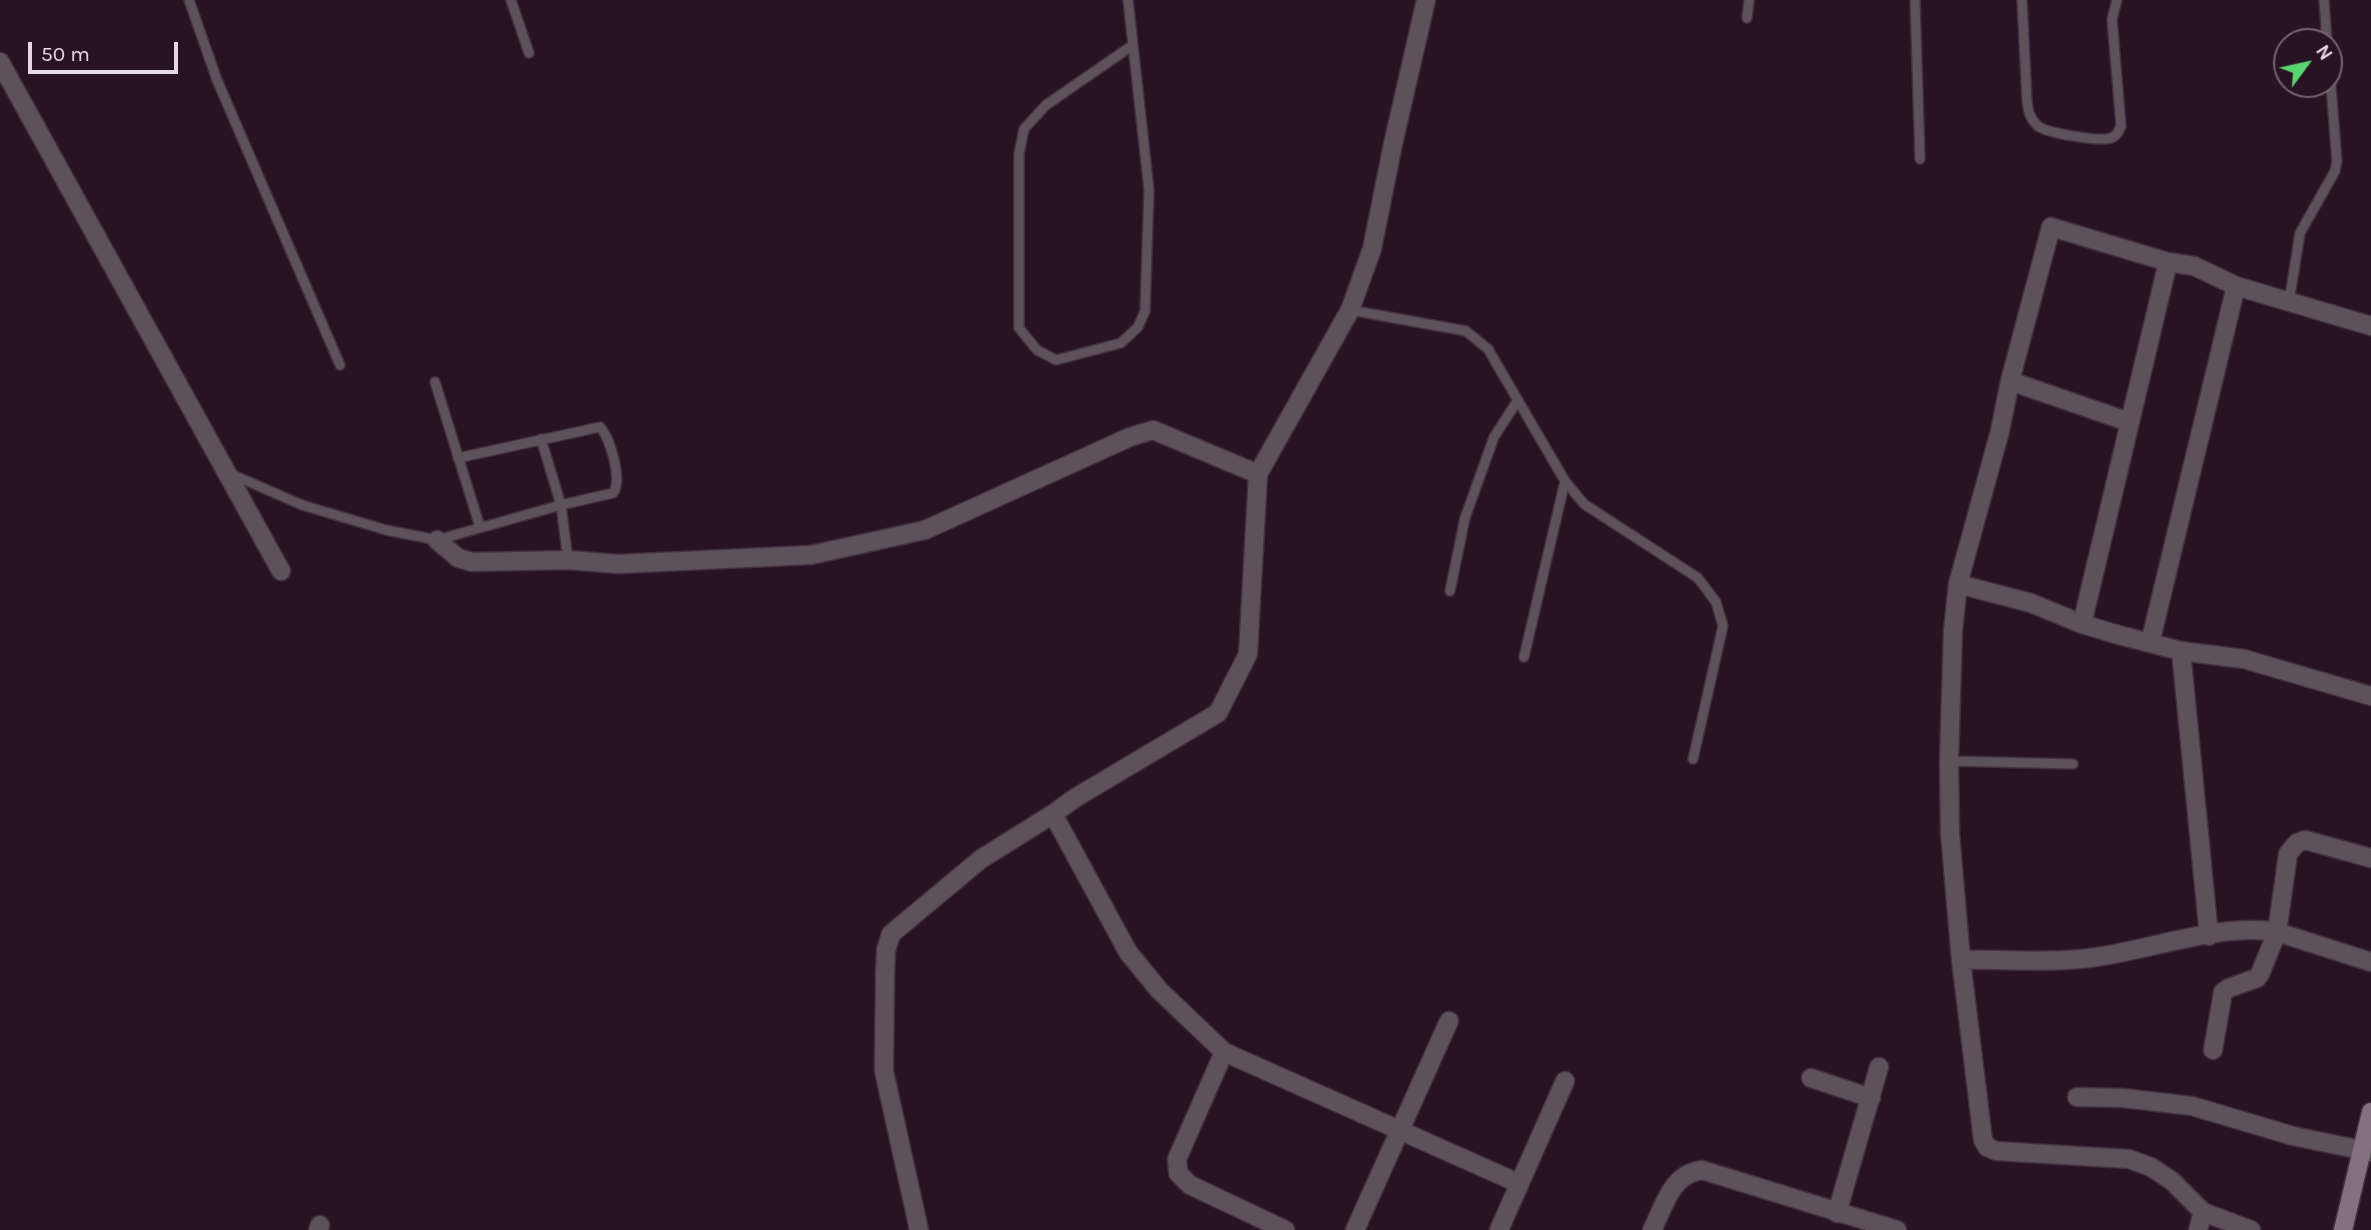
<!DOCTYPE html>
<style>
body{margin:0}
#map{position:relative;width:2371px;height:1230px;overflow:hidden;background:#281323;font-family:Karla,sans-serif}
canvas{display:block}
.north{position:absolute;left:2273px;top:28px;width:70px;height:70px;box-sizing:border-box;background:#281323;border:2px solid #74626f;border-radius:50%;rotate:57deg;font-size:19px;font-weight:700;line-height:28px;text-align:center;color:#e6d8e2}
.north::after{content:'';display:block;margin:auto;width:24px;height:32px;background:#58d570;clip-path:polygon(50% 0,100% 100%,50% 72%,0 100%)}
.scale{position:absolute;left:28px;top:42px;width:150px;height:32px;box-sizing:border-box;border:4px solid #e6d8e2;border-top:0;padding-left:9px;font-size:21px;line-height:24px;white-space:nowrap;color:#e6d8e2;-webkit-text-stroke:5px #281323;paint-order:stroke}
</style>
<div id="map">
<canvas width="2371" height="1230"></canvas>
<div class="north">N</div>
<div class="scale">50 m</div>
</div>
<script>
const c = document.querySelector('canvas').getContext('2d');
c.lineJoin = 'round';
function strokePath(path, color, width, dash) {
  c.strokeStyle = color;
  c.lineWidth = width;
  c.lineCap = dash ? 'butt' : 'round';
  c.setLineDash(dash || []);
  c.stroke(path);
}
const lane = new Path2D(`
 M189 0 217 80 340 365
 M511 0 529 53
 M1128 0 1149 190 1145 311 1138 327 1121 343 1056 360 1037 350 1019 328V154L1024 129 1046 105 1133 45
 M1915 0 1920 159
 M2022 0 2027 101C2028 111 2030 119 2038 126 2046 133 2100 142 2111 138 2117 136 2119 131 2121 126L2112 19 2117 0
 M2324 0 2327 42
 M1747 18 1749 0
 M2289 302 2300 233 2335 171 2337 161 2329 62
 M1350 310 1466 331 1488 349 1565 481 1584 504 1698 578 1716 602 1723 626 1693 759
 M435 382 480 527
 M541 439 561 505 568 560
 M231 474 302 505 386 530 437 540 561 505 613 493C623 481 610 437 600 427L458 458
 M1450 591 1465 518 1494 437 1518 400
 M1524 657 1565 481
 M1949 761 2073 764`);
const street = new Path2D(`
 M1426 0 1393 144 1372 249 1350 310 1258 474 1248 654 1218 713 1075 798 1053 814 1128 952 1159 990 1224 1052 1518 1183
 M0 62 281 571
 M2010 381 2129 422
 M437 540 458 558 472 562 568 560 618 564 811 555 925 530 1130 437 1153 430 1258 474
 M1958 584 2031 603 2082 624 2119 635 2181 651 2244 659 2371 696
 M2082 624 2168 262
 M2150 643 2236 286
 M2181 651 2209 936
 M1961 960C2000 959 2041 963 2080 959 2141 954 2216 922 2277 932L2371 962
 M2213 1050 2223 992 2229 988 2257 978 2260 974 2277 932 2288 854 2297 843 2305 840 2371 858
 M1224 1052 1177 1159 1178 1173 1190 1185 1285 1230
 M1811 1078 1871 1098
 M2077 1097 2123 1098 2192 1106 2293 1136 2371 1152
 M1837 1213 1879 1067
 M318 1230 320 1225
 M919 1230 884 1071 885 975 886 950 891 934 981 859 1053 814
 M1355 1230 1449 1021
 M1499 1230 1565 1081
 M1652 1230C1665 1205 1671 1174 1702 1170L1897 1230
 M2198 1230 2203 1212
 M2251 1230 2203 1212 2172 1181 2151 1167 2129 1159 1996 1151 1987 1147 1983 1140 1961 960 1950 833 1949 761 1953 630 1958 584 2000 431 2010 381 2051 227 2168 262 2194 266 2236 286 2371 326`);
const secondary = new Path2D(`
 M2343 1230 2371 1112`);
strokePath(lane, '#432f3e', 12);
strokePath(street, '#432f3e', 21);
strokePath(secondary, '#432f3e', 21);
strokePath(lane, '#5d525a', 9);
strokePath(street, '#5d525a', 18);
strokePath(secondary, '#83717e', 18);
</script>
